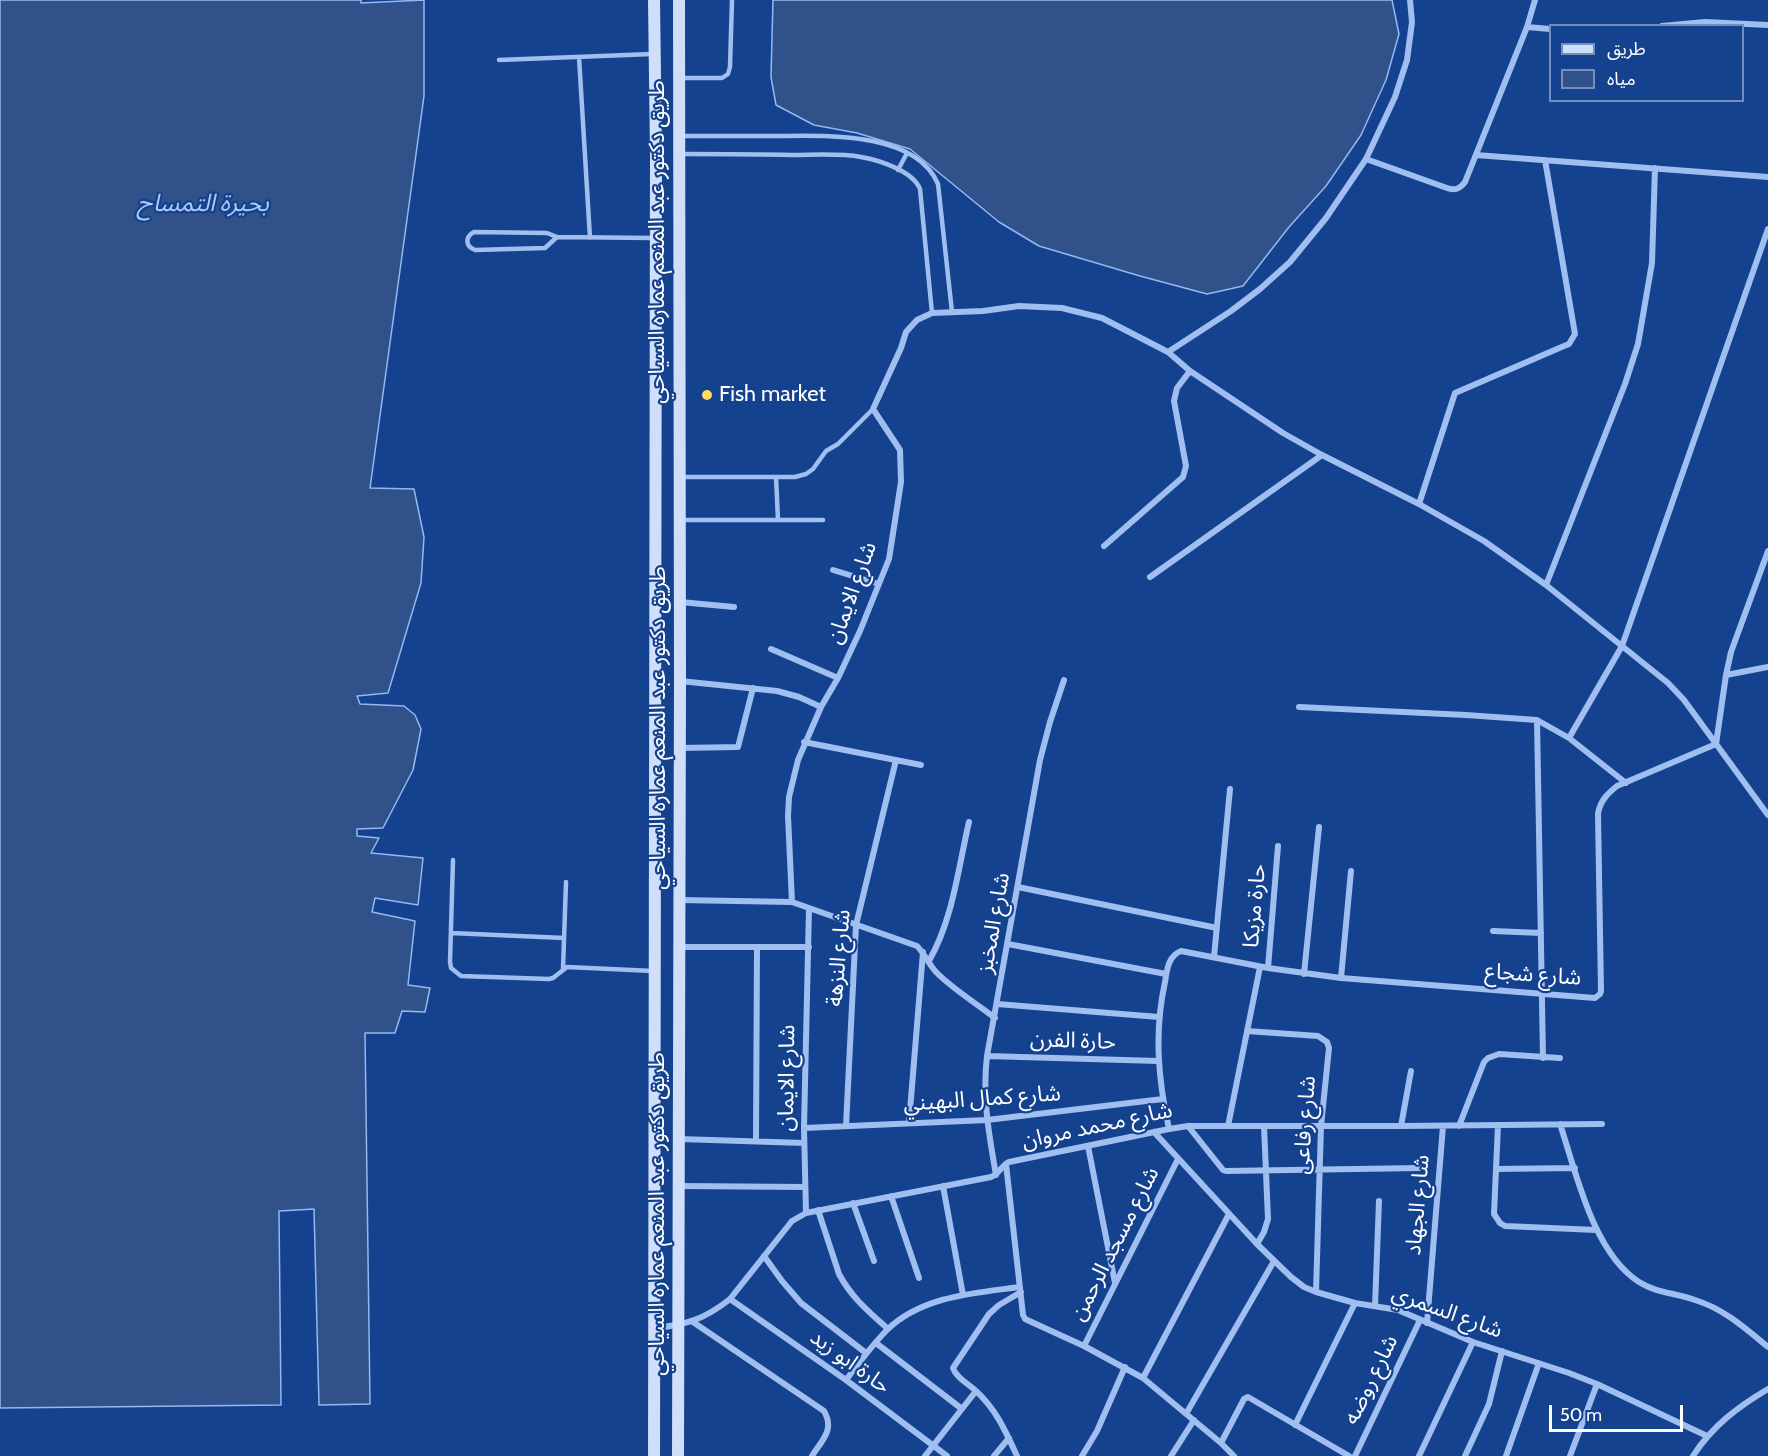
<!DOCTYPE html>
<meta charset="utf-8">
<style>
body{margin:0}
#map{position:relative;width:1768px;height:1456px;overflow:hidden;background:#15428e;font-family:Cabin,"Noto Sans Arabic",sans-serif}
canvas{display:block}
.legend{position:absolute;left:1549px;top:24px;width:195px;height:78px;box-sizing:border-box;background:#15428e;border:2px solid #738ebb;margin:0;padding:8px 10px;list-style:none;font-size:18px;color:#fff}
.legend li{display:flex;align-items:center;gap:12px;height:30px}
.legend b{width:30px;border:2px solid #738ebb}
.scale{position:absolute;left:1549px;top:1405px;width:134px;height:27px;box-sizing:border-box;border:3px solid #fff;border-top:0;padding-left:8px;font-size:18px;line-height:21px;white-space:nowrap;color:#fff;-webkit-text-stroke:4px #15428e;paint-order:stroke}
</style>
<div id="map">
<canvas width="1768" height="1456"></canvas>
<ul class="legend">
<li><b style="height:8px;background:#cedefb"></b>طريق</li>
<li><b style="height:16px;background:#30518a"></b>مياه</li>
</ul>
<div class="scale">50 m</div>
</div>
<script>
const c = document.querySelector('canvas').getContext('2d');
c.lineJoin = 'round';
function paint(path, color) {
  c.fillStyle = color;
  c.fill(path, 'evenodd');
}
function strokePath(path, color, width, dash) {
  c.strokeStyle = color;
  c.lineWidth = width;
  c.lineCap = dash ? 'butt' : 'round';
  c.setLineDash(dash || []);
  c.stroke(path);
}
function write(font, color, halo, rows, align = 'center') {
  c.font = font + ' Cabin,"Noto Sans Arabic",sans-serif';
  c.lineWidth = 4.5;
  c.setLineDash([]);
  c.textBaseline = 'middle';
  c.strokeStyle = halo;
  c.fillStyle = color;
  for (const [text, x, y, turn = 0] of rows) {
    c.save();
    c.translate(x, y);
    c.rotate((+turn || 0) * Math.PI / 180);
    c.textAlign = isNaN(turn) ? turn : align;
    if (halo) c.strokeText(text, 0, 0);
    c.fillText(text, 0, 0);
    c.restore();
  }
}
const water = new Path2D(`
 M0 0H361V3L424 0V96L370 488 414 489 424 537 421 583 388 693 357 696 360 704 404 706 415 715 421 729 413 770 383 828 357 829V836L379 838 371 853 423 858 418 905 375 898 372 912 415 921 408 985 430 988 425 1012 402 1011 395 1033H365L370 1404 319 1405 314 1209 279 1211 281 1405 0 1408Z
 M773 0H1392L1399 34 1386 80 1361 135 1326 186 1289 227 1243 286 1207 294 1140 276 1039 246 999 222 910 149 857 133 814 125 776 105 771 77Z`);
paint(water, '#30518a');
strokePath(water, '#92b9f3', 1.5);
strokePath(new Path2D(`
 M579 57 590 238
 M499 60 652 54
 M682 78H722L728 74 730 67 732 0
 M681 136C712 136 743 136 774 136 822 136 915 130 938 184L952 312
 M682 154C719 154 755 154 792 155 815 155 839 153 861 157 879 160 913 171 920 189L932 313
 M898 170 907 153
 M474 232 547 233 557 237 545 248 475 250C465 246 465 237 474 232Z
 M557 237 653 238
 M682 477H795L806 474 813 469 826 451 838 444 873 409
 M776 477 778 520
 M682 520H823
 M453 860 450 962 451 968 461 976 549 979 553 978 567 967 653 971
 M451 933 564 938
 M563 969 566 882`), '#a0bff0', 4.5);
strokePath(new Path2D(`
 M1662 26 1705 22 1768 25
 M1527 27 1550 29
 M1476 155 1768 177
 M1366 159 1447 188C1455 191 1460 189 1465 182L1527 27 1535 0
 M1168 352 1190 371 1283 433 1322 455 1419 504 1484 541 1546 585 1668 683 1684 700 1768 815
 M1419 504 1455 393 1564 346 1569 344 1575 334 1545 160
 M1104 546 1183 477 1186 466 1174 401 1177 388 1190 371
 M833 570 879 584
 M1150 577 1322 455
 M1546 585 1625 384 1638 344 1652 263 1655 168
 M680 602 734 607
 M771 649 838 678
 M1726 675 1768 667
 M680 681 777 691 799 697 821 707
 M1299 707 1466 715 1537 720 1569 738 1626 783
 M1537 720 1543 1058
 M1569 738 1622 646 1768 229
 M804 742 921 765
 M680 748 738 747 753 688
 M1018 887 1217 928
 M679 900 792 902 917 946C925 954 929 965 937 973 954 990 976 1003 995 1018
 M792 902 788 816 789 797 798 760 821 707 838 678 860 631 889 559 901 482 900 450 873 409 901 348 906 332 917 320 932 313 983 311 1019 306 1062 308 1102 318 1168 352 1231 311 1260 289 1290 262 1326 218 1366 159 1395 97 1407 60 1412 22 1410 0
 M1493 931 1541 933
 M1008 944 1166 974
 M680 947H809
 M1214 957 1230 789
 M929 961C953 919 958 869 969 822
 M1268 968 1278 846
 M1304 974 1319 827
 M1341 978 1351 871
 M997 1004 1159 1017
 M1247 1031 1318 1036 1327 1042 1329 1048 1321 1126 1316 1292
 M987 1056 1158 1061
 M909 1123 923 952
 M1560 1124C1576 1172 1593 1253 1639 1282 1656 1293 1676 1293 1695 1300 1724 1309 1745 1328 1768 1347
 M1498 1125 1494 1214 1500 1223 1505 1226 1596 1230
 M846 1126 856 925 896 760
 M1188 1126 1223 1170 1226 1171 1420 1168
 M1228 1126 1260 967
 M1401 1126 1411 1071
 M1459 1126 1484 1062 1488 1058 1499 1054 1560 1058
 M804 1128 987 1120 1163 1099
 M1169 1129C1158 1079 1154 1032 1165 982 1167 970 1168 956 1181 951L1268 968 1341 978 1595 998 1600 994 1601 991 1598 814C1600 801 1607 794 1617 786L1716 744 1726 675 1731 652 1768 551
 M1154 1132 1257 1244 1291 1277 1304 1287 1316 1292 1355 1303 1398 1310 1473 1342 1569 1373 1597 1384 1707 1436
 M679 1139 804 1143
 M756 1141 757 947
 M1088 1146 1115 1283
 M1006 1164 1023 1315 1025 1319 1084 1346 1143 1378 1221 1443 1234 1456
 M1496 1169 1575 1168
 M996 1175C989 1135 982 1097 987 1056L1040 760 1050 722 1064 680
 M679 1186 805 1187
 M943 1186 963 1295
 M891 1196 919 1278
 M853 1203 874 1261
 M818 1210 839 1274C851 1297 869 1312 888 1329
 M806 1213 804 1128 809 908
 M1257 1244 1264 1232 1268 1219 1264 1126
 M764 1256 782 1281 801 1303 866 1353
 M730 1299 846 1380 947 1456
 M1375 1306 1379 1201
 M693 1322 824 1411C835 1430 822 1440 812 1456
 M1427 1323 1443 1126
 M655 1328C686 1325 705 1319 730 1299L792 1221 806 1213 991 1177C999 1174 1002 1165 1009 1162L1169 1129 1188 1126H1401L1602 1124
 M876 1343 962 1409
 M1084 1346 1178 1159
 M1143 1378 1229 1214
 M846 1380C859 1363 872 1345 887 1330 922 1296 975 1293 1020 1287
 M1186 1414 1274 1261
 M1295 1425 1355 1303
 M1221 1443 1244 1399 1248 1397 1349 1456
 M925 1456 976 1391
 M994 1456 1009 1438
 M1017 1456C1006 1432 996 1409 976 1391 969 1384 956 1378 953 1368L989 1314 999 1305 1021 1292
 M1082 1456 1097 1431 1125 1367
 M1171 1456 1194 1420
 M1355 1456 1420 1320
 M1419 1456 1473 1342
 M1465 1456 1489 1404 1502 1351
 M1506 1456 1539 1363
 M1570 1456 1597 1384
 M1693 1456C1712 1426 1739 1406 1768 1389`), '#a0bff0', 6);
strokePath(new Path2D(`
 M654 1456 656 155 654 0
 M678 1456 680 681 679 0`), '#cedefb', 12);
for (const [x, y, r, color] of [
 [707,395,6,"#ffdb5f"]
]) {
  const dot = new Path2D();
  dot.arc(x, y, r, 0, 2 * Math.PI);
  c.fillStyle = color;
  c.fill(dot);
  strokePath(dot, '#15428e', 2);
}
write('22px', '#fff', '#15428e', [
 ["طريق دكتور عبد المنعم عماره السياحي",658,242,-90],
 ["شارع الايمان",852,593,-70],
 ["طريق دكتور عبد المنعم عماره السياحي",659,728,-90],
 ["حارة مزيكا",1255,906,-85],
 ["شارع المخبز",994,923,-80],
 ["شارع النزهة",839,958,-85],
 ["شارع شجاع",1533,975,4],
 ["حارة الفرن",1073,1041,2],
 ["شارع الايمان",787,1078,-89],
 ["شارع كمال البهيني",982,1099,-4],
 ["شارع رفاعى",1305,1125,-86],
 ["شارع محمد مروان",1097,1126,-12],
 ["شارع الجهاد",1418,1205,-85],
 ["طريق دكتور عبد المنعم عماره السياحي",658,1214,-90],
 ["شارع مسجد الرحمن",1115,1244,-63],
 ["شارع السمري",1447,1312,20],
 ["حارة ابو زيد",850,1362,36],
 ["شارع روضه",1371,1380,-64]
]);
write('22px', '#fff', '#15428e', [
 ["Fish market",719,395]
], 'left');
write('italic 24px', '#acc9f7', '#15428e', [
 ["بحيرة التمساح",203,204]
]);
</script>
